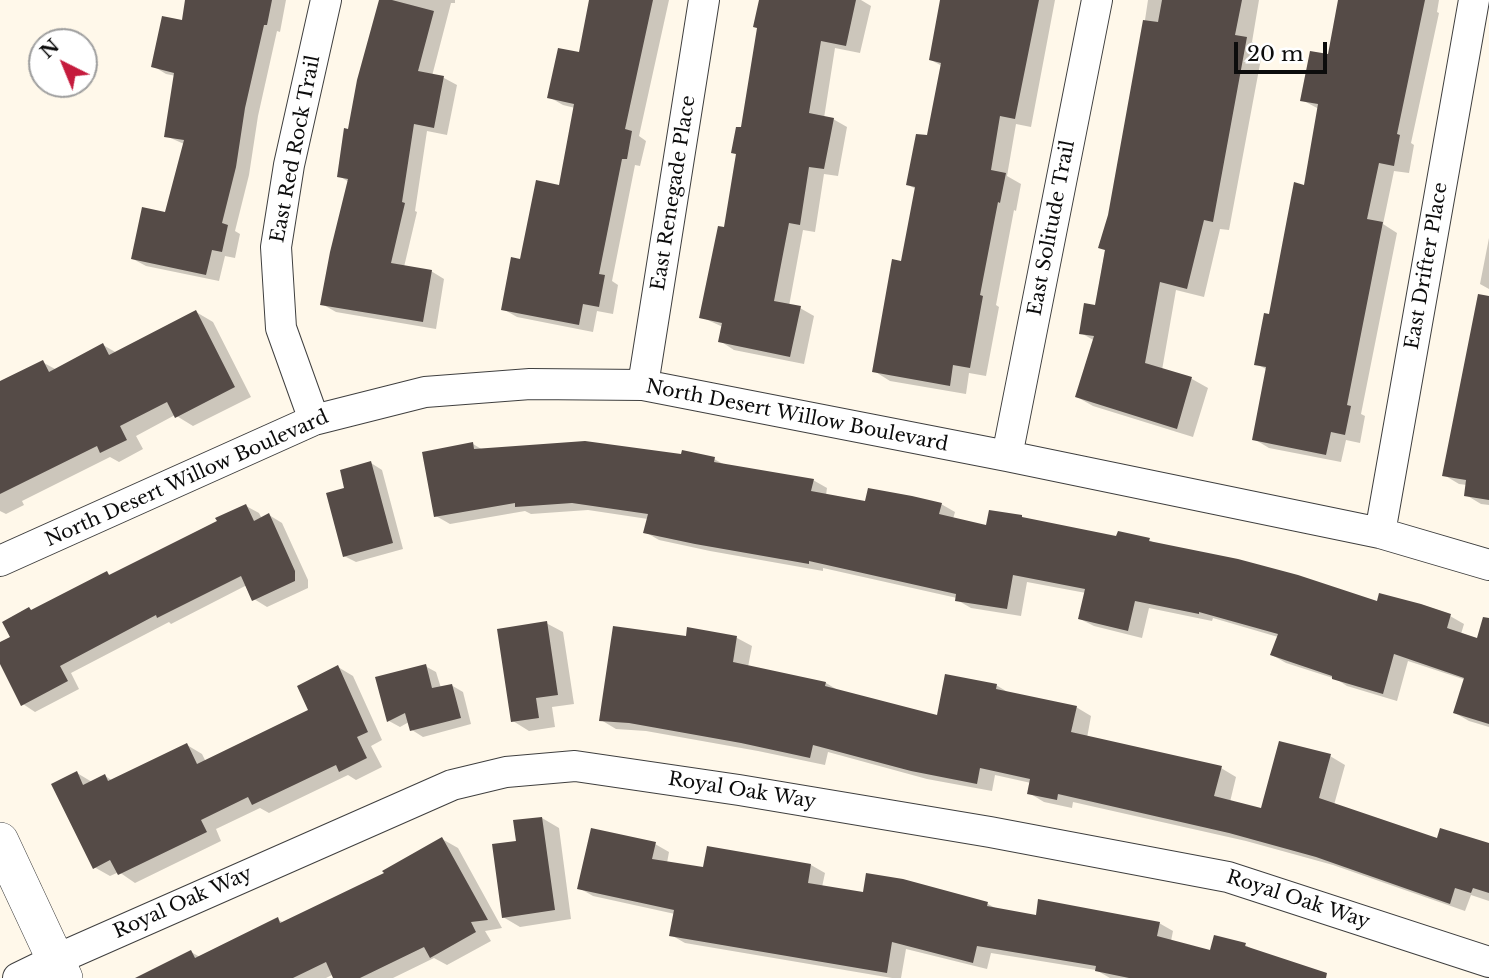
<!DOCTYPE html>
<style>
body{margin:0}
#map{position:relative;width:1489px;height:978px;overflow:hidden;background:#fff8ea;font-family:"Libre Baskerville",serif}
canvas{display:block}
.north{position:absolute;left:28px;top:28px;width:70px;height:70px;box-sizing:border-box;background:#fff;border:2px solid #9e9e9e;border-radius:50%;rotate:317deg;font-size:19px;font-weight:700;line-height:28px;text-align:center;color:#0c0c0c}
.north::after{content:'';display:block;margin:auto;width:24px;height:32px;background:#c51b3d;clip-path:polygon(50% 0,100% 100%,50% 72%,0 100%)}
.scale{position:absolute;left:1234px;top:42px;width:93px;height:32px;box-sizing:border-box;border:4px solid #0c0c0c;border-top:0;padding-left:9px;font-size:21px;line-height:24px;white-space:nowrap;color:#0c0c0c;-webkit-text-stroke:5px #fff;paint-order:stroke}
</style>
<div id="map">
<canvas width="1489" height="978"></canvas>
<div class="north">N</div>
<div class="scale">20 m</div>
</div>
<script>
const c = document.querySelector('canvas').getContext('2d');
c.lineJoin = 'round';
function paint(path, color) {
  c.fillStyle = color;
  c.fill(path, 'evenodd');
}
function strokePath(path, color, width, dash) {
  c.strokeStyle = color;
  c.lineWidth = width;
  c.lineCap = dash ? 'butt' : 'round';
  c.setLineDash(dash || []);
  c.stroke(path);
}
function write(font, color, halo, rows, align = 'center') {
  c.font = font + ' "Libre Baskerville",serif';
  c.lineWidth = 7;
  c.setLineDash([]);
  c.textBaseline = 'middle';
  c.strokeStyle = halo;
  c.fillStyle = color;
  for (const [text, x, y, turn = 0] of rows) {
    c.save();
    c.translate(x, y);
    c.rotate((+turn || 0) * Math.PI / 180);
    c.textAlign = isNaN(turn) ? turn : align;
    if (halo) c.strokeText(text, 0, 0);
    c.fillText(text, 0, 0);
    c.restore();
  }
}
paint(new Path2D(`
 M187 0H286L280 32 277 31 258 116 249 175 235 231 240 234 235 258 225 256 219 281 146 266 133 259 167 214 184 144 166 136 176 76 166 74 153 66 183 22Z
 M380 0H455V3H451L432 76 444 78 457 85 447 135 427 131 415 211 417 212 404 267 431 271 444 279 436 329 336 312 322 304 349 182 339 176Z
 M591 0H669L639 136 646 141 640 166 635 165 612 281 618 285 613 314 597 311 593 332 517 317 503 309 522 261 560 187 575 108 563 105 549 97 580 54Z
 M776 0H861L871 6 860 53 835 48 824 118 833 119 847 127 838 176 824 174 815 232 803 230 789 306 800 308 814 316 804 364 734 350 720 341 723 327 701 317 726 229 742 129Z
 M943 0H1055L1031 127 1016 124 1007 176 1021 184 1016 211 1014 210 996 305 999 307 986 376 969 373 966 394 890 381 874 371 903 262 916 189 908 185 928 137 942 66 931 60Z
 M1148 0H1259L1252 42 1263 48 1229 230 1220 229 1204 297 1176 290 1162 370 1192 379 1208 388 1193 437 1093 406 1077 397 1095 341 1081 333 1096 307 1114 193 1137 73Z
 M1340 0H1439L1437 12 1439 13 1411 143 1414 145 1409 173 1394 171 1383 224 1397 233 1361 414 1365 416 1360 443 1346 440 1341 462 1269 448 1254 439 1268 370 1256 364 1306 187 1319 109 1302 100 1330 56Z
 M1489 238V289L1480 284Z
 M196 312 213 322 251 397 193 426 175 415 136 436 143 449 119 462 110 457 22 501 24 505 6 514 0 511V383L42 362 57 370 103 345 117 353Z
 M1489 334V505L1481 504 1466 495 1467 485 1459 484 1444 475Z
 M473 444 483 450 714 459 727 466 813 480 827 488 826 495 866 503 941 504 955 512 953 519 988 527 1022 517 1028 521 1118 538 1149 540 1156 544 1378 603 1450 616 1464 624 1461 634 1489 643V727L1469 721 1455 713 1466 680 1408 661 1397 701 1347 686 1336 679 1286 663 1272 655 1278 637 1213 618 1212 621 1149 608 1142 638 1094 626 1080 619 1086 593 1027 582 1021 616 971 608 957 600V598L823 568V571L710 551 659 540 645 532 648 519 588 510 531 514 525 511 450 524 436 516Z
 M371 463 382 470 403 549 356 562 344 556 346 489Z
 M246 506 259 513 262 519 269 515 282 523 308 580V588L267 607 254 599 247 585 171 624 169 622 71 673 79 689 35 712 23 704 0 660V644L12 638 29 609 33 611 107 573 111 576Z
 M546 623 563 632 574 704 552 707 555 727 529 731 513 721Z
 M689 629 737 638 752 646 748 667 826 683 841 692 938 717 996 685 1011 694 1076 707 1091 716 1087 738 1221 768 1236 777 1230 802 1262 810 1330 756 1345 765 1334 805 1438 841 1489 845V901L1471 895 1465 911 1333 865 1246 841 1073 802 1072 808 1044 802 1029 793 1031 783 995 775 992 791 927 779 828 752 825 765 758 751 646 731 616 729 601 720 687 638Z
 M425 666 436 672 441 688 451 685 463 692 471 724 423 737 412 730 409 722 400 727 389 721Z
 M338 667 353 676 382 740 371 746 382 767 356 780 348 775 269 813 260 808 216 829 221 841 135 883 119 872 110 876 94 867 77 773 92 782 105 776 113 781 187 745 202 754 206 762 311 710Z
 M542 818 559 828 571 919 520 927 503 917 518 843Z
 M442 839 458 848 502 928 485 931 491 941 447 965 434 958 393 978H335L332 975 326 978H172L191 952 200 957 277 919 284 923 386 874Z
 M655 844 669 852 667 863 704 869 811 865 825 873 822 887 865 894 903 881 988 904 999 910 1037 917 1159 923 1173 931 1171 941 1211 952 1245 945 1258 952 1323 978H1110L1096 970 991 953 987 969 906 949 901 978H892L685 943 671 935 675 914 593 896 579 888Z`), '#0003');
paint(new Path2D(`
 M185 0H272L267 25H264L245 108 236 167 222 223 228 225 222 252 212 250 206 275 131 259 142 207 165 212 184 140 164 137 174 73 151 67 162 16 182 20Z
 M379 0H392L434 11 418 71 444 76 434 128 414 124 402 202 405 203 391 263 432 270 423 322 320 305 330 252 348 179 337 177 344 128 348 129 357 80Z
 M589 0H653L625 129 632 131 627 159H622L599 274 605 275 599 307 583 304 579 325 501 310 511 257 520 259 536 180 559 185 574 104 547 98 558 48 579 52Z
 M759 0H856L846 46 821 41 809 113 834 118 824 169 809 167 800 225 789 223 774 301 801 306 790 357 718 342 722 323 699 318 718 226 724 227 736 154 731 153 736 127H741L757 28 753 27Z
 M940 0H1039L1015 119 1000 116 991 170 1006 173 1000 203 998 202 980 295 983 296 970 368 953 365 950 386 872 372 892 259 901 261 915 187 906 185 916 134 927 135 941 63 929 60Z
 M1162 0H1242L1235 35 1247 37 1213 222 1204 220 1187 289 1160 282 1145 363 1192 377 1177 429 1075 397 1094 336 1079 334 1084 303 1095 305 1105 250 1098 248 1108 215 1143 20 1158 22Z
 M1338 0H1425L1397 134 1400 135 1394 166 1379 163 1367 219 1383 222 1347 405 1351 406 1345 435 1331 432 1326 455 1252 440 1266 367 1254 365 1264 313 1269 314 1294 182 1304 185 1318 104 1300 101 1310 51 1328 54Z
 M1478 294 1489 296V500L1464 496 1466 480 1442 476Z
 M196 310 235 387 175 418 167 402 120 426 127 440 100 453 97 446 0 494V381L43 360 49 372 103 343 109 355Z
 M585 441 681 454 682 450 715 457 714 462 814 479 811 491 865 501 868 488 912 496 942 503 939 514 986 525 989 510 1022 515V517L1116 536 1118 531 1150 538 1149 541 1238 559 1298 575 1377 601 1379 593 1421 604 1451 614 1447 628 1477 638 1483 617 1489 618V724L1453 713 1464 678 1394 654 1383 694 1332 679V676L1270 655 1278 634 1199 612V614L1135 601 1128 631 1078 619 1085 589 1013 575 1007 609 955 601 956 594 809 561V564L695 544 643 533 648 514 572 503 515 507V503L434 517 422 452 473 442 474 449Z
 M371 461 393 543 343 557 326 493 344 488 340 470Z
 M246 504 254 521 269 513 295 571V581L252 601 241 576 157 618 156 615 60 666 68 681 21 706 0 664V642L10 637 2 622 29 607 31 610 107 571 109 575 217 521 215 518Z
 M547 621 558 695 536 698 539 718 511 722 497 629Z
 M613 626 686 636 687 627 737 636 733 662 826 682 825 686 937 715 945 674 997 684 996 689 1077 706 1071 732 1222 766 1214 796 1261 808 1279 741 1331 754 1319 798 1437 838 1440 828 1489 843V893L1473 888 1471 893 1455 888 1450 904 1316 857 1229 833 1058 794 1057 800 1027 794 1030 779 980 768 977 784 911 771 813 745 810 758 741 743 629 723 599 721Z
 M426 664 432 688 452 684 461 718 410 731 405 713 387 722 375 677Z
 M338 665 368 732 357 737 367 758 339 772 336 765 252 805 248 797 201 820 207 832 118 875 110 860 93 869 51 784 77 771 83 785 105 774 108 781 187 743 197 764 308 710 297 686Z
 M542 817 555 910 502 918 492 844 516 841 513 820Z
 M591 828 656 842 652 859 703 867 707 846 811 864 808 883 863 892 866 873 903 879 988 902 987 906 1036 915 1038 899 1160 922 1157 936 1210 950 1214 935 1246 943 1245 946 1327 973 1326 978H1129L1095 971 1096 966 977 946 973 963 892 942 887 973 669 936 674 910 577 889Z
 M442 837 488 920 471 922 476 932 430 958 424 947 360 978H333L326 962 293 978H135L191 950 195 958 278 917 280 923 384 873 382 871Z`), '#554b47');
const minor = new Path2D(`
 M643 385 704 0
 M314 420 281 328 276 247 289 165 326 0
 M1007 456 1097 0
 M1380 533 1474 0
 M0 561 314 420 425 392 530 384 643 385 1007 456 1380 533 1489 565
 M18 978 55 960 452 785 506 772 575 766 739 790 990 832 1228 877 1489 962`);
const tertiary = new Path2D(`
 M0 841 64 978`);
strokePath(minor, '#3f3f3f', 32);
strokePath(tertiary, '#3f3f3f', 38);
strokePath(minor, '#fff', 30);
strokePath(tertiary, '#fff', 37);
write('19px', '#0c0c0c', '#fff', [
 ["East Red Rock Trail",296,149,-79],
 ["East Renegade Place",674,193,-81],
 ["East Solitude Trail",1052,228,-79],
 ["East Drifter Place",1427,266,-80],
 ["North Desert Willow Boulevard",797,416,11],
 ["North Desert Willow Boulevard",187,479,-24],
 ["Royal Oak Way",742,791,9],
 ["Royal Oak Way",1298,900,18],
 ["Royal Oak Way",183,903,-24]
]);
</script>
